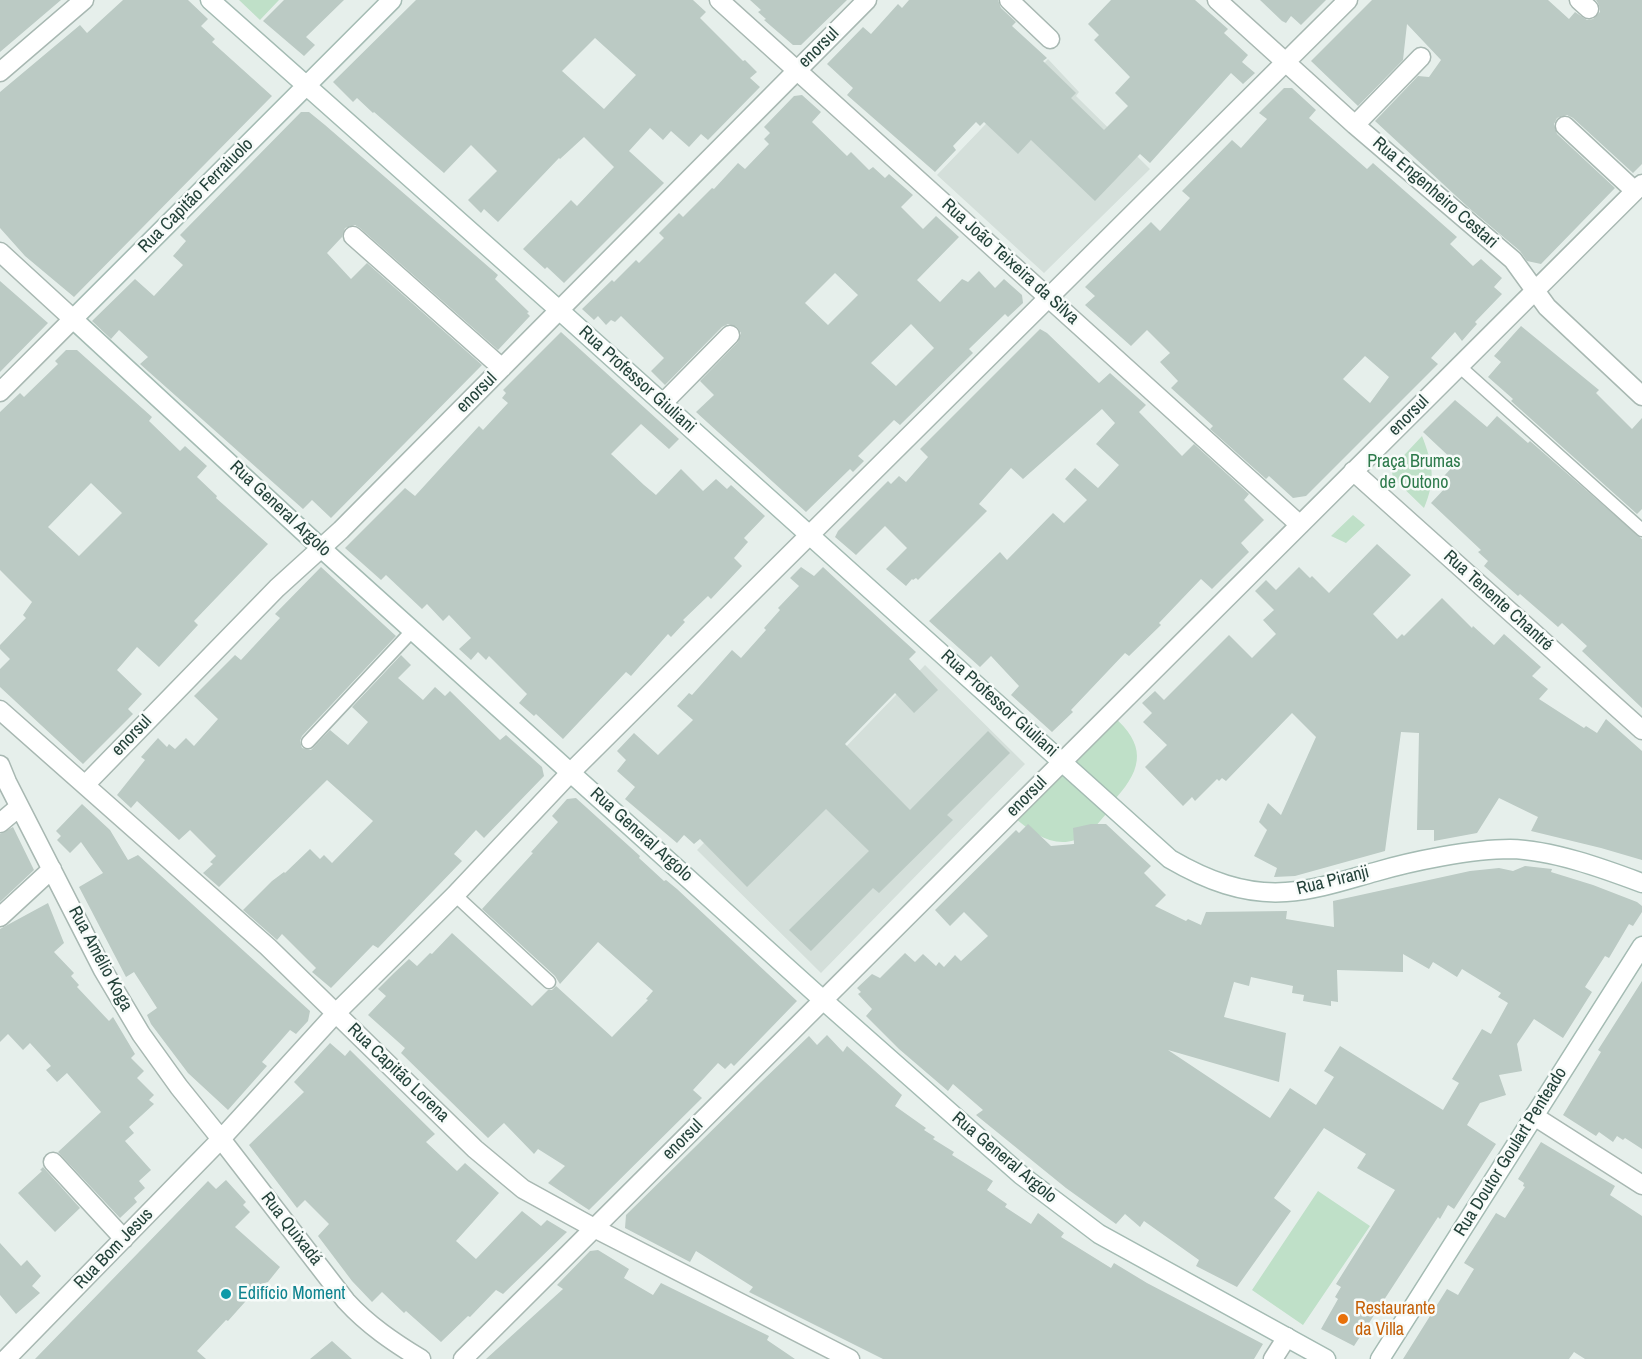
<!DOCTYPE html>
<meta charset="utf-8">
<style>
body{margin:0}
canvas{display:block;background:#e6efeb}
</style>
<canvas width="1642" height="1359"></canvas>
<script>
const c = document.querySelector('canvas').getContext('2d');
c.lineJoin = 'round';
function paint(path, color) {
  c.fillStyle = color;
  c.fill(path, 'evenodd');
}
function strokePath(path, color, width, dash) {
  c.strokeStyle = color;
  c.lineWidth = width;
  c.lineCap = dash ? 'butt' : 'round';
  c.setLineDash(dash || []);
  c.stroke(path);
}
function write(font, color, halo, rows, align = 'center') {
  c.font = font + ' "Archivo Narrow",sans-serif';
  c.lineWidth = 5;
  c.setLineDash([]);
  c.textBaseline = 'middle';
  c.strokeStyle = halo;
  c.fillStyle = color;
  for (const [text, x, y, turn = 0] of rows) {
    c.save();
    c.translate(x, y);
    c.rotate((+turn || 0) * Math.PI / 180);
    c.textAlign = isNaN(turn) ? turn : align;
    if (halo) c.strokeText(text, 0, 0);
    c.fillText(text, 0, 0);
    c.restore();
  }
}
paint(new Path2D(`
 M1048 59 1079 92 1076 96 1150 169 1044 273 937 175Z
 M925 665 1025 764 821 973 697 850 784 762 808 786Z`), '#d4dfda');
paint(new Path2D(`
 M239 0H279L260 20Z
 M1422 436C1433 464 1436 480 1424 508L1393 478 1392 472 1394 466Z
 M1353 515 1365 525 1346 543 1331 536Z
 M1113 716C1145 744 1144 767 1116 798L1071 758Z
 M1058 772 1106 814C1100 821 1093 830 1086 835 1059 852 1034 835 1014 817Z
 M1318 1191 1370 1226 1303 1325 1252 1290Z`), '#bfe0c8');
paint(new Path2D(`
 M0 0H61L0 52Z
 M123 0H188L208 19 201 26 215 39 212 42 272 96 74 297 25 256 0 228V92L80 25 87 33Z
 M284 0H344L306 37 315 45 304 56 263 21Z
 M416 0H693L706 12 700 18 743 61 745 60 757 72 750 78 760 87 708 140 701 134 689 147 671 131 663 140 650 128 629 151 664 183 564 283 547 267 545 269 523 249 571 200 577 206 614 167 584 137 560 159 559 158 498 222 484 209 481 213 468 200 497 171 471 145 444 173 374 112 373 113 357 98 353 102 333 82ZM595 38 636 75 604 109 562 71Z
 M750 0H847L801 45H793L764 20 766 19 758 12 761 10Z
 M909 0H998L1001 8 1016 22 1012 26 1047 58 1043 61 1076 93 1071 98 1104 130 1128 106 1115 93 1130 77 1094 40 1099 35 1088 24 1111 0H1195L1228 29 1224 33 1248 55 1242 62 1255 73 1243 84 1231 73 1150 163 1140 154 1095 201 1031 140 1018 154 984 122 980 126 976 122 953 146 956 150 935 172 847 95 853 88 827 64 863 27 871 34 898 4 902 8Z
 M1260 0H1326L1301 25 1291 16 1286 23 1282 21Z
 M1372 0H1548L1569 19 1575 12 1587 20 1593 19 1600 12 1599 5 1596 0H1642V164L1633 173 1573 118 1567 115 1557 118 1554 124 1557 134 1615 188 1541 264 1527 261 1520 251 1469 208 1375 121 1418 76 1429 77 1441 60 1407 24 1403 60 1358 106 1311 61Z
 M1284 88H1292L1316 110 1309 118 1367 169 1373 163 1457 237 1450 244 1473 266 1481 259 1502 278 1494 287 1502 294 1475 322 1477 324 1468 334 1462 341 1455 332 1431 358 1438 364 1306 496 1293 498 1269 476 1266 479 1210 429 1213 426 1171 388 1178 381 1160 362 1170 353 1147 330 1131 346 1085 305 1095 296 1085 287 1151 222 1160 231 1190 198 1182 191 1232 140 1241 148 1267 119 1259 113ZM1365 356 1389 377 1370 403 1343 379Z
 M802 95 821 112 812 122 847 156 851 152 869 170 873 167 885 178 889 174 913 195 901 207 923 229 936 216 959 237 917 280 940 302 962 279 968 282 979 271 995 288 1004 279 1022 295 1023 303 1008 317 1005 314 969 349 973 353 900 425 894 420 858 456 864 461 853 472 850 469 806 512 696 412 714 395 700 381 738 342 741 333 737 327 728 324 722 327 665 385 651 371 664 358 621 316 615 322 611 320 606 325 598 316 594 320 582 309 612 280 614 282 636 260 639 263 664 238 659 233 679 213 683 217 712 188 714 189 738 163 745 169 769 144 764 139 770 133 764 127 794 96ZM835 273 858 295 828 325 805 303ZM911 324 934 348 896 386 871 363Z
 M301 112H309L325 125 498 275 495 279 529 312 527 313 530 316 498 350 360 228 355 225 345 228 342 237 327 253 351 279 367 263 482 365 331 518 312 500 303 509 140 364 148 357 119 330 111 339 92 321 135 279 154 296 183 265 173 256 186 241 180 235Z
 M0 281 48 323 0 372Z
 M1521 326 1599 390 1596 393 1632 429 1642 418V509L1637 514 1511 401 1513 399 1488 377 1501 362 1494 356Z
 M1040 329 1047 333 1099 383 1110 373 1146 405 1139 412 1182 456 1194 444 1249 494 1244 500 1264 520 1241 543 1249 552 1212 589 1201 579 1159 623 1161 625 1129 656 1125 653 1071 710 1073 712 1052 732 1011 695 1019 686 991 656 980 667 929 621 1000 552 1007 560 1053 513 1064 523 1087 500 1065 479 1075 468 1098 488 1119 465 1096 444 1115 423 1102 409 1023 479 1011 468 979 504 987 511 918 580 916 578 913 580 912 579 906 586 886 569 907 548 885 526 856 555 835 537 838 531 888 481 891 484 899 476 906 482 928 457 920 449Z
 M561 332 679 439 669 449 641 424 611 454 644 485 656 495 681 469 703 491 716 479 727 489 731 485 765 516 744 538 748 542 734 558 742 566 711 599 708 596 683 620 685 622 671 637 668 634 631 676 626 672 563 739 536 714 534 716 519 703 527 694 489 656 486 660 478 652 471 660 459 649 471 638 449 615 443 621 427 604 422 609 386 575 381 580 345 548 405 488 415 496 479 426 483 430 495 417 508 403 502 398 506 393 503 390Z
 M66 350H77L152 417 149 421 180 451 185 446 207 466 197 477 217 496 216 498 268 544 194 621 198 625 159 667 137 647 117 670 142 694 128 709 133 714 83 764 0 687V669L10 659 0 649V645L26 618 23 615 32 602 0 570V412L20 393 24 397 58 364 55 361ZM91 483 122 513 79 556 48 527Z
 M1455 400 1487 427 1497 416 1528 443 1530 441 1642 539V708L1582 651 1587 646 1562 623 1558 627 1520 594 1518 596 1484 566 1488 561 1478 552 1481 550 1431 503 1447 486 1445 484 1449 481 1444 476 1456 463 1423 432Z
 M1377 544 1411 575 1373 614 1397 639 1402 634 1404 636 1442 598 1472 628 1473 626 1494 645 1504 634 1541 667 1532 676 1548 689 1539 699 1584 728 1586 726 1597 733 1606 719 1642 751V860L1601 848 1531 831 1538 817 1499 798 1477 833 1434 841V830H1417L1419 733 1401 732 1385 851 1295 876 1274 877 1277 868 1254 856 1267 830 1259 822 1268 803 1281 815 1316 737 1292 713 1226 781 1222 778 1219 781 1217 779 1195 801 1192 797 1183 806 1145 767 1167 745 1143 722 1152 713 1142 703 1155 691 1164 700 1229 635 1252 658 1276 634 1263 620 1274 610 1255 591 1266 580 1276 590 1299 567 1310 578 1312 576 1329 593Z
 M321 567 396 636 302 736 300 741 302 748 311 750 330 730 348 745 368 722 352 707 401 655 411 665 398 678 423 700 435 687 445 696 450 691 500 740 506 735 542 767 544 776 484 838 476 830 454 854 462 861 378 948 373 945 331 988 312 972 316 968 282 934 277 940 243 910 272 881 284 872 285 873 310 849 320 859 324 855 332 863 373 821 327 780 219 887 203 873 213 864 210 862 216 856 190 830 179 840 137 801 131 808 117 795 145 760 141 757 158 738 167 747 169 744 175 749 186 738 194 746 218 719 194 696 235 655 241 660 280 618 275 614Z
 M801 567 814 576 823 567 837 580 916 652 909 659 938 690 914 713 895 693 845 744 910 810 988 731 1010 753 947 815 953 820 879 893 873 888 811 951 789 930 869 851 826 809 747 887 700 839 694 844 684 835 677 843 625 799 635 787 617 771 626 760 617 751 634 733 658 755 693 720 677 706 689 693 692 695 732 650 741 658 766 630 764 628 780 610 778 608 799 586 790 578Z
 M576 798 640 856 639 858 664 881 666 880 677 889 797 1001 734 1066 731 1063 725 1069 718 1063 693 1090 702 1098 589 1210 548 1183 565 1166 538 1149 534 1154 504 1123 488 1138 401 1053 405 1048 368 1015 386 996 378 989 394 973 409 959 417 966 430 953 432 954 452 933 532 1006 548 990H552L556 986 612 1037 648 1000 646 999 653 991 598 942 560 984 555 976 482 909 533 853 531 852 558 822 552 816 567 799Z
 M82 804 110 830 128 860 138 855 310 1011 308 1021 296 1034 290 1030 262 1062 267 1066 228 1110 188 1073 151 1024 147 1015 157 1008 134 972 126 977 79 887 103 873 81 842 70 853 57 840 61 836 56 831Z
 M1028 824 1051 846 1074 844 1073 828 1091 824H1106L1151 866 1144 873 1166 895 1155 906 1186 921 1188 919 1201 925 1206 912 1287 911 1286 919 1334 927 1333 901 1470 871 1499 868 1513 871 1525 866 1552 869 1551 872 1593 885 1637 902 1642 906V912L1633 926 1629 924 1609 958 1605 956 1585 987 1592 992 1563 1038 1534 1019 1517 1044 1522 1071 1499 1075 1506 1095 1480 1103 1467 1125 1496 1144 1454 1209 1448 1205 1440 1219 1438 1217 1354 1346 1321 1329 1338 1299 1335 1297 1341 1287 1336 1284 1395 1190 1357 1168 1366 1154 1324 1128 1274 1198 1291 1211 1237 1287 1196 1266 1199 1260 1144 1221 1140 1227 1125 1214 1116 1224 1066 1188 976 1115 983 1110 953 1084 948 1091 899 1049 866 1016 872 1009 858 994 861 992 857 988 872 974 880 978 905 953 915 962 923 954 936 966 939 962 944 967 955 955 961 961 988 936 964 912 950 926 935 910 1016 830 1019 833ZM1403 954 1429 969 1433 962 1457 977 1462 969 1501 993 1498 997 1508 1003 1491 1034 1482 1029 1452 1079 1459 1083 1443 1110 1340 1046 1324 1071 1334 1077 1316 1105 1290 1088 1270 1118 1168 1050 1279 1082 1286 1033 1224 1017 1234 982 1249 986 1251 977 1293 986 1292 993 1304 995 1303 1001 1331 1006V1001L1338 1002 1337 970 1403 972Z
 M13 827 34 870 0 902V834Z
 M48 903 64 943 54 952 74 973 71 976 79 985 77 987 109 1021 113 1017 135 1054 131 1058 144 1071 137 1078 154 1095 149 1100 154 1104 129 1127 134 1133 125 1141 151 1170 139 1181 145 1188 134 1198 137 1202 120 1218 58 1152 101 1112 67 1073 57 1082 46 1070 51 1066 30 1043 23 1050 8 1034 0 1042V929Z
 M1642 981V1149L1625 1138 1623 1140 1617 1136 1613 1142 1599 1132 1596 1136 1563 1115 1601 1052 1598 1050Z
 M827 1035 843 1052 847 1046 902 1095 895 1106 926 1128 924 1130 935 1137 933 1139 954 1152 952 1155 993 1181 987 1190 1007 1204 1005 1207 1031 1224 1038 1213 1064 1233 1061 1237 1111 1268 1114 1263 1147 1283 1263 1344 1254 1359H883L749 1292 753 1287 696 1251 690 1262 625 1228 626 1215 761 1082 809 1036 817 1045Z
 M330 1043 345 1056 350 1050 435 1134 426 1142 457 1171 465 1163 499 1193 456 1241 476 1259 522 1211 541 1226 547 1220 567 1232 503 1294 496 1290 470 1317 468 1316 441 1342 406 1311 404 1313 382 1292 372 1302 352 1281 318 1236 329 1224 305 1200 297 1208 249 1145 304 1092 294 1082Z
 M1541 1142 1615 1186 1610 1195 1642 1216V1359H1585L1574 1352 1569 1359H1403L1447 1289 1458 1295 1474 1269 1464 1263 1496 1213 1505 1218 1525 1187 1523 1186 1524 1183 1518 1179Z
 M43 1167 80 1208 55 1232 18 1193 42 1171 40 1170Z
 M226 1180 246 1202 243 1205 250 1212 235 1227 280 1267 268 1282 261 1284 228 1321 226 1320 197 1351 206 1359H35L208 1181 216 1189Z
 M0 1243 21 1266 27 1260 41 1276 32 1286 40 1293 16 1314 0 1295Z
 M598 1250 629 1269 624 1278 653 1295 661 1283 769 1336 767 1340 795 1359H486L563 1289 557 1285 590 1251Z
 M332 1341 352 1359H310Z`), '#bbcac4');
const lane = new Path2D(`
 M1459 366 1642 530
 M308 742 413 630
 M455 895 549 982`);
const street = new Path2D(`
 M719 0 1300 525
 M1009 0 1050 39
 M1217 0 1355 125 1513 260 1547 307 1642 396
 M1579 0 1589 9
 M0 72 84 0
 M1355 125 1421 57
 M1565 126 1635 191
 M353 236 502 368
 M0 252 73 319 0 392
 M663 403 730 335
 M1353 471 1642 730
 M0 710 268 947 475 1149 523 1189 594 1228 850 1359
 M0 765 7 782 103 970 141 1034 179 1087 221 1139 346 1301C368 1325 393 1342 421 1359
 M85 785 277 588 341 530 867 0
 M0 823 19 807
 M0 917 52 869
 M1534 1116 1642 1185
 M53 1162 124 1239
 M6 1359 221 1139 336 1013 455 895 571 772 1348 0
 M463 1359 1642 184
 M1273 1359 1287 1337`);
const secondary = new Path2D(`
 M210 0 559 310 1170 859C1206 880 1244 895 1286 892 1317 890 1346 880 1375 872 1412 861 1472 849 1510 849 1552 850 1602 868 1642 883
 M392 0 73 319 321 548 823 1000 1021 1175 1099 1234 1326 1359
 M1380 1359 1642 946`);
strokePath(lane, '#a8b8b2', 15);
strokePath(street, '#a8b8b2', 21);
strokePath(secondary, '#a4bbb3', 21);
strokePath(lane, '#fff', 12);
strokePath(street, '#fff', 18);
strokePath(secondary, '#fff', 18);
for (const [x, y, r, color] of [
 [226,1294,6,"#0f9aa8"],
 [1343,1319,6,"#e8710a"]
]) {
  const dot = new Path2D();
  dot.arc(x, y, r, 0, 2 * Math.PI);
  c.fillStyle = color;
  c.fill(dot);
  strokePath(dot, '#f7fbf9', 2);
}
write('18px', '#24423a', '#f7fbf9', [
 ["enorsul",819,48,-45],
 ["Rua Engenheiro Cestari",1435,193,41],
 ["Rua Capitão Ferraiuolo",196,196,-45],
 ["Rua João Teixeira da Silva",1010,262,42],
 ["Rua Professor Giuliani",637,380,42],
 ["enorsul",477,393,-45],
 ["enorsul",1409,416,-45],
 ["Rua General Argolo",280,509,43],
 ["Rua Tenente Chantré",1498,601,42],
 ["Rua Professor Giuliani",999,704,42],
 ["enorsul",132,736,-46],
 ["enorsul",1027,797,-45],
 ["Rua General Argolo",641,835,42],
 ["Rua Piranji",1333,881,-14],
 ["Rua Amélio Koga",100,959,62],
 ["Rua Capitão Lorena",398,1073,44],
 ["enorsul",683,1140,-45],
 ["Rua Doutor Goulart Penteado",1511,1152,-58],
 ["Rua General Argolo",1004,1158,40],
 ["Rua Quixadá",291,1229,52],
 ["Rua Bom Jesus",114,1249,-46]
]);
write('18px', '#2d7a4b', '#f7fbf9', [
 ["Praça Brumas",1414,462],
 ["de Outono",1414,483]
]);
write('18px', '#0d838f', '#f7fbf9', [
 ["Edifício Moment",238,1294]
], 'left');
write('18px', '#c56008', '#f7fbf9', [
 ["Restaurante",1355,1309],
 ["da Villa",1355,1330]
], 'left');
</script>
